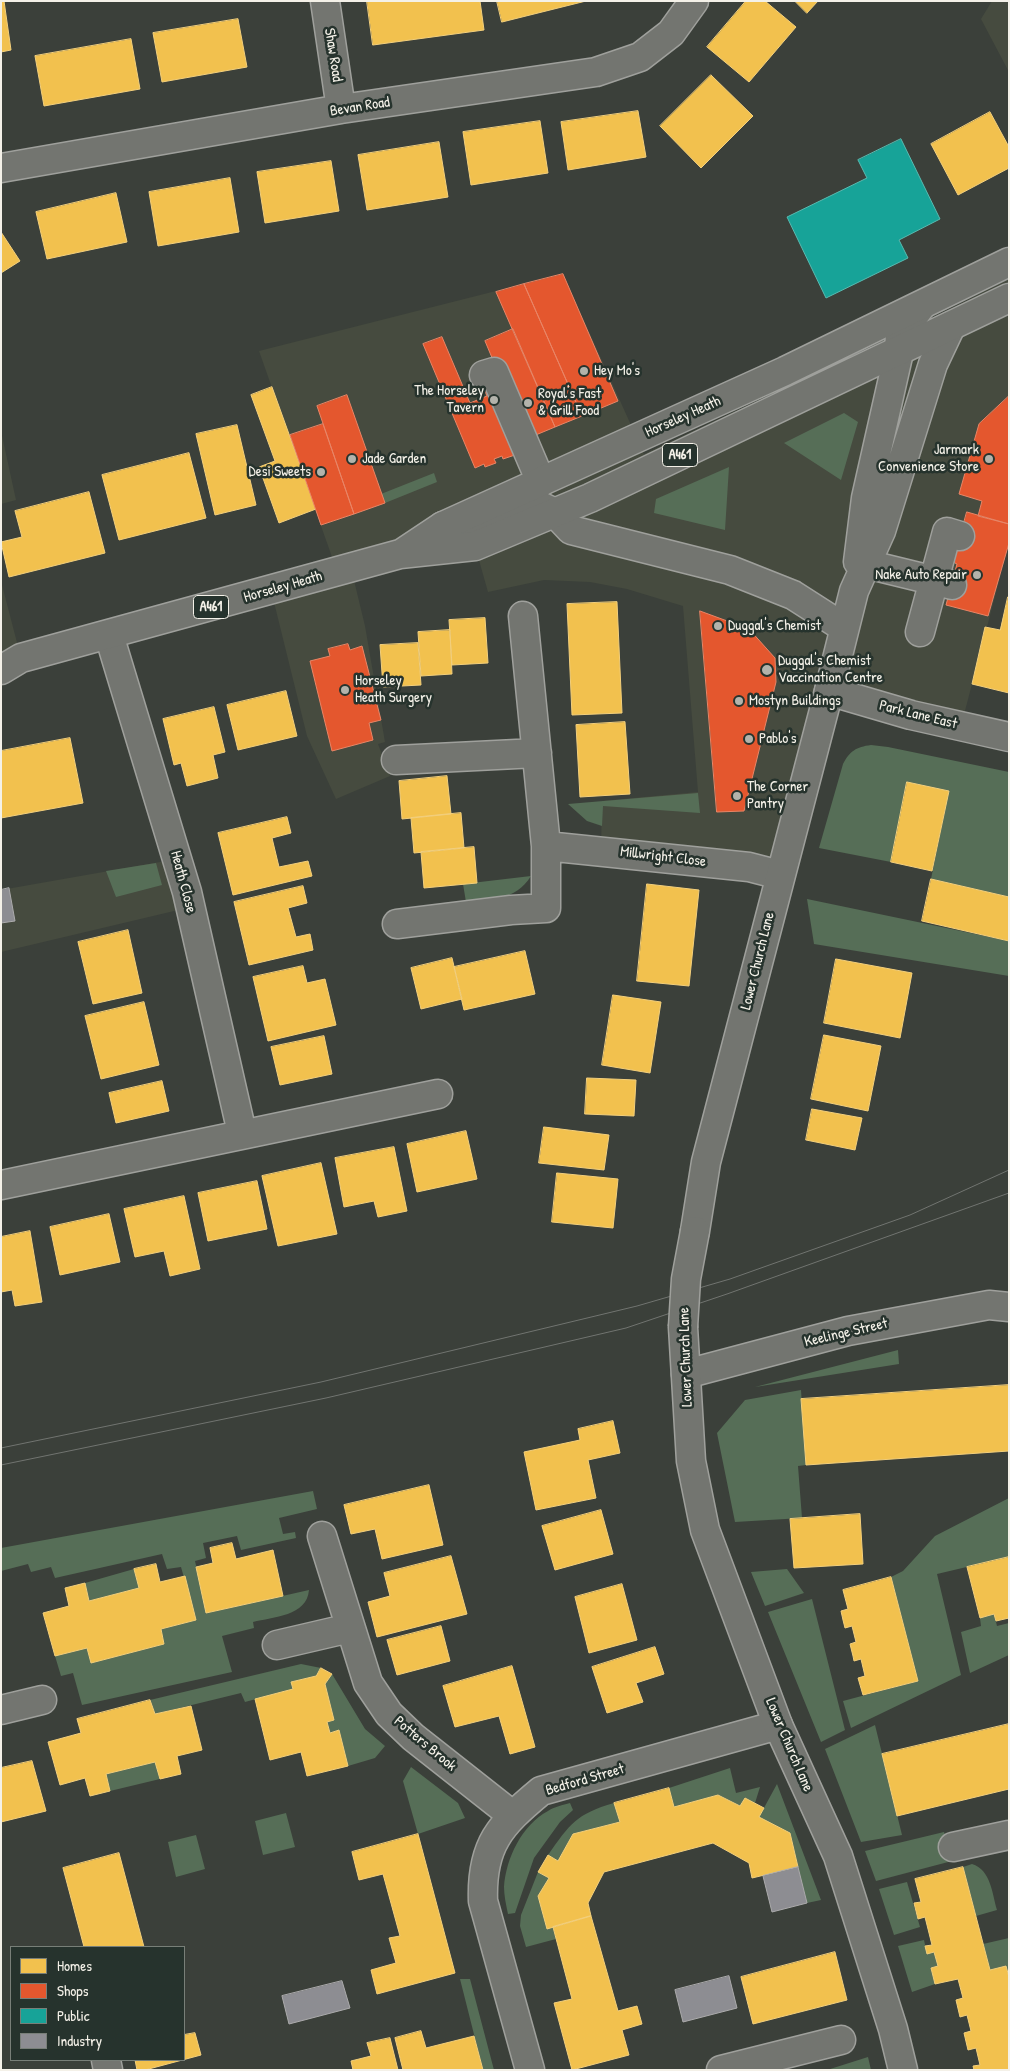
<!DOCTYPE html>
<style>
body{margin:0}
#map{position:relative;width:1010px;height:2071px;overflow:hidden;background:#3b403a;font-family:"Patrick Hand",sans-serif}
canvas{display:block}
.frame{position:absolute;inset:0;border:2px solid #f4f1e8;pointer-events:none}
.legend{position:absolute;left:10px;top:1946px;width:175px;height:115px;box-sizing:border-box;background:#26332d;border:1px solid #787f78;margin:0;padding:6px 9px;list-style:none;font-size:15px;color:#f4f1e8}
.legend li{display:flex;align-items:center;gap:10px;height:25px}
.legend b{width:25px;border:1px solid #787f78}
</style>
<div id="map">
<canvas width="1010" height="2071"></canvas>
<div class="frame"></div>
<ul class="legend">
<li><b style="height:14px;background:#f2c14e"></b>Homes</li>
<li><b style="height:14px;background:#e4572e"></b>Shops</li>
<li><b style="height:14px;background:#17a398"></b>Public</li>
<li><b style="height:14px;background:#8d8d92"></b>Industry</li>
</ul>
</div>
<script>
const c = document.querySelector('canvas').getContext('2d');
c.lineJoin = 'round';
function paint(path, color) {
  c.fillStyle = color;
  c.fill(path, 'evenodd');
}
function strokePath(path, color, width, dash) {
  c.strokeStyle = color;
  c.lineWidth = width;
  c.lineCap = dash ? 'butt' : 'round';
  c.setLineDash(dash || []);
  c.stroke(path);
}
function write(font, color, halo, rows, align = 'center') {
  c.font = font + ' "Patrick Hand",sans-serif';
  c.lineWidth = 5;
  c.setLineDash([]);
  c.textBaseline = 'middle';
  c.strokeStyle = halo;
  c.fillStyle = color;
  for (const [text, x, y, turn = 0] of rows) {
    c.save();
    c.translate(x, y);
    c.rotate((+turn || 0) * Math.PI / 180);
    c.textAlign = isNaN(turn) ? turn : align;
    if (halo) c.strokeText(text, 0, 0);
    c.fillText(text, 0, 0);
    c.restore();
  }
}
paint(new Path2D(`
 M992 1H1009V72L981 19Z
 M563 274 644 454 900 334 1009 279V543L961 726 829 691 780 875 601 850 602 801 698 792 683 606 627 589 590 582 544 580 488 592 475 546 351 568 365 626 385 742 378 744 390 776 336 799 307 736 271 590 337 571 259 351Z
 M1 431 16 500 1 504Z
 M1 581 21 658 1 662Z
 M177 859 191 907 1 952V890Z`), '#464b3f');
paint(new Path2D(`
 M844 413 858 422 841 480 784 443Z
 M729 467 725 530 654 513 656 499Z
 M434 473 437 482 385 503 381 494Z
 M871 745 888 747 1009 772V897L931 879 945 810 907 783 891 862 819 848 843 764C850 751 856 747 871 745Z
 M698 793 700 813 603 806 602 826 587 821 568 804Z
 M156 863 162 885 116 897 106 871Z
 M531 876C515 901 492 899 466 902L463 884Z
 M807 899 1009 941V976L814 944Z
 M898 1350 899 1364 755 1387Z
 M801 1390 806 1465 798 1466 802 1518 735 1522 717 1433 745 1400Z
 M313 1491 317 1509 279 1518 283 1534 295 1532 296 1538 241 1550 237 1536 203 1543 206 1558 195 1561 207 1613 309 1590C307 1616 273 1617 253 1622L254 1628 222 1636 232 1672 82 1705 73 1673 61 1676 55 1656 87 1648 91 1663 164 1644 161 1629 196 1620 181 1567 167 1569 162 1554 55 1578 51 1567 31 1572 28 1564 1 1571V1548Z
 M1009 1498V1557L937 1574 961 1675 851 1728 843 1701 918 1681 891 1577 903 1571 935 1536Z
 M134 1569 139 1588 89 1601 85 1583Z
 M787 1569 804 1593 765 1606 751 1572Z
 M812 1599 845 1730 821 1742 768 1612Z
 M994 1614 997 1626 1009 1623V1655L970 1673 961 1632 981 1626 980 1618Z
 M301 1664 321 1668 316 1676 291 1682 293 1689 245 1702 241 1693 155 1714 150 1700Z
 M332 1674 365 1729 385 1746 375 1758 348 1766 339 1730 330 1733 327 1722 334 1720 325 1684Z
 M875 1725 902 1835 861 1842 825 1749Z
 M155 1762 160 1779 110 1791 106 1774Z
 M411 1767 458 1803 465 1818 418 1834 403 1781Z
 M730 1768 736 1793 760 1787 755 1803 745 1798 740 1806 718 1795 674 1807 669 1788Z
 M777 1784 821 1900 807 1903 790 1834 759 1817Z
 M570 1803 573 1810 560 1822 534 1858 515 1913 508 1914C506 1905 504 1895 504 1887 506 1858 522 1825 548 1811 554 1807 563 1805 570 1803Z
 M614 1803 620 1822 573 1834 558 1861 548 1855C570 1824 576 1814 614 1803Z
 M286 1813 295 1847 263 1855 255 1821Z
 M944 1832 952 1861 876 1881 865 1851Z
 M196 1835 205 1869 176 1877 168 1842Z
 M972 1864C991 1870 992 1893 997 1910L976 1916 963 1867Z
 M538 1872 549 1878 539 1896 553 1927 556 1939 526 1947 520 1926 521 1915Z
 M907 1882 920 1927 894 1935 879 1889Z
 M1009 1938V1977L990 1970 983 1944Z
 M924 1940 927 1954 934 1952 938 1966 931 1968 935 1984 912 1992 898 1946Z
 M460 1979H470L494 2070H483Z
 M868 2057 871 2070H827Z`), '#566e57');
const homes = new Path2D(`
 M1 1H4L11 50 1 52Z
 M367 1H480L484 30 373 45Z
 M497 1H586L502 22Z
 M746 1H765L796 27 749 82 707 47Z
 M795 1H818L807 13Z
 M238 19 247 67 162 82 153 33Z
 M131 39 140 89 44 106 35 56Z
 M711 75 753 116 701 168 660 126Z
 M638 111 646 157 568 170 561 122Z
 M990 112 1009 147V168L958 195 931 144Z
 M540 121 548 173 471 185 463 132Z
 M439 142 448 197 367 210 358 155Z
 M331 161 339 211 265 223 257 172Z
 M230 178 239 232 158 246 149 192Z
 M116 193 127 242 47 259 36 212Z
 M1 232 20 261 1 273Z
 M272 387 316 509 279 523 259 467 275 461 251 395Z
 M237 425 256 505 215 515 196 434Z
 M189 453 206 518 119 540 102 475Z
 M89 492 105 553 9 577 1 542 22 537 15 511Z
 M1008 597H1009V693L972 684 985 627 1000 630Z
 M617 602 622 713 572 715 567 604Z
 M485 618 488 663 452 665 449 620Z
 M450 630 452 674 421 676 418 632Z
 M418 643 421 685 383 687 380 645Z
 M286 691 297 736 238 750 227 705Z
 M214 707 225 752 213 755 218 778 187 786 181 763 174 765 163 719Z
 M625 722 630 794 580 797 576 725Z
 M70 738 83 803 1 818V751Z
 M447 776 451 814 402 819 399 781Z
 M907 782 949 791 932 871 891 862Z
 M461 813 464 848 414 853 411 818Z
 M287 817 291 833 272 838 279 867 308 861 312 876 233 895 218 833Z
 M474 847 477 883 424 888 421 852Z
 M931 879 1009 897V941L922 921Z
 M647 884 699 890 689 986 637 981Z
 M303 886 307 903 288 908 296 937 310 934 313 950 249 965 234 902Z
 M128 930 142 993 93 1004 78 942Z
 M525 951 535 994 464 1010 454 967Z
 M452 958 462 999 421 1009 411 968Z
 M836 959 912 973 900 1038 824 1023Z
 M303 966 307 983 325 979 336 1025 268 1041 253 977Z
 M613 995 661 1002 650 1073 602 1065Z
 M144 1002 159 1065 101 1079 85 1016Z
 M824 1035 881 1046 868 1111 811 1099Z
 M324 1036 332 1074 280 1085 271 1047Z
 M587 1078 636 1080 634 1116 585 1114Z
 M162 1081 169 1111 116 1123 109 1093Z
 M812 1109 862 1118 855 1150 806 1140Z
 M544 1127 609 1135 604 1170 539 1163Z
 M466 1131 477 1179 417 1192 407 1144Z
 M394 1147 407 1211 378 1217 374 1201 344 1207 335 1158Z
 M321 1163 337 1234 278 1246 262 1176Z
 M557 1173 618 1179 613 1228 552 1222Z
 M257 1181 267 1229 208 1241 198 1193Z
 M184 1196 200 1269 170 1276 164 1251 135 1257 124 1209Z
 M109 1214 120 1262 60 1275 50 1227Z
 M30 1231 42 1302 15 1306 12 1290 1 1292V1237Z
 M1009 1385V1451L806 1465 801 1399Z
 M613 1421 620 1453 588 1460 596 1498 536 1510 524 1452 580 1440 578 1429Z
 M429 1485 443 1545 382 1559 375 1529 351 1534 344 1505Z
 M601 1510 613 1554 555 1570 542 1526Z
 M860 1514 863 1564 794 1568 790 1519Z
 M232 1543 236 1559 273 1550 283 1596 206 1613 196 1567 213 1563 210 1548Z
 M451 1556 467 1614 377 1637 368 1602 390 1596 384 1573Z
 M1009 1557V1618L996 1621 994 1614 980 1618 967 1567Z
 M156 1564 160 1582 185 1576 196 1620 161 1629 164 1644 91 1663 87 1648 55 1656 43 1613 69 1606 65 1588 85 1583 89 1601 139 1588 134 1569Z
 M891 1577 918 1681 863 1695 858 1678 865 1676 861 1659 854 1661 853 1656 850 1644 856 1642 852 1626 845 1628 843 1620 841 1611 848 1609 843 1590Z
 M622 1584 637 1640 589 1653 575 1597Z
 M441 1626 450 1661 397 1675 387 1640Z
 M655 1647 664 1674 636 1683 643 1702 607 1713 592 1667Z
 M512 1666 535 1747 510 1754 499 1716 455 1727 443 1686Z
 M321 1668 332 1674 325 1684 334 1720 327 1722 330 1733 339 1730 348 1766 307 1776 301 1752 270 1760 255 1699 293 1689 291 1682 316 1676Z
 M150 1700 155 1714 191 1706 202 1750 177 1756 181 1774 160 1779 155 1762 106 1774 110 1791 90 1796 85 1778 60 1785 48 1742 81 1733 77 1719Z
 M1009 1724V1789L897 1816 882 1754Z
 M32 1761 46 1811 1 1822V1768Z
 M669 1788 674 1807 718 1795 740 1806 745 1798 764 1808 759 1817 790 1833 798 1867 752 1878 749 1863 713 1843 604 1872 588 1903 591 1916 547 1929 538 1896 549 1878 538 1872 548 1855 558 1861 573 1834 620 1822 614 1803Z
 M418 1834 455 1973 377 1994 371 1970 396 1963 389 1938 400 1936 383 1874 359 1880 352 1852Z
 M119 1853 144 1947H84L63 1868Z
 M963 1867 990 1970 1006 1966 1009 1977V2070H974L973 2066 980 2065 976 2048 968 2050 964 2033 971 2031 967 2015 960 2017 956 2000 963 1998 958 1979 935 1984 931 1968 938 1966 934 1952 927 1954 925 1946 932 1945 925 1917 918 1919 914 1903 921 1902 915 1879Z
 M591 1916 618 2011 637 2006 642 2024 622 2030 629 2055 572 2070 554 2003 572 1999 553 1927Z
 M835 1952 847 2000 753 2024 741 1977Z
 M421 2031 426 2048 474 2036 483 2070H403L395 2038Z
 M195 2033 201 2055 145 2070H137L135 2060H184V2035Z
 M390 2038 398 2070H353L351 2061 371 2056 367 2043Z`);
paint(homes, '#f2c14e');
strokePath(homes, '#f3cf7c', 1);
const shops = new Path2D(`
 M563 274 618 401 582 416 524 284Z
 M524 284 582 416 555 427 496 292Z
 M513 329 555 427 526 439 485 341Z
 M442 337 470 403 487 396 483 386 501 379 515 455 503 459 502 456 494 459 496 463 485 467 484 464 475 468 423 344Z
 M347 395 385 503 354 514 317 406Z
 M1009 396V524L978 516 982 501 959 494 979 424Z
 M323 424 354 514 321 525 290 435Z
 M967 512 1009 524V543L988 616 946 605 957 564 953 562Z
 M700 611 749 629 775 658 776 682 744 811 717 812Z
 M348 644 350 650 362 646 381 720 369 723 373 740 332 751 310 661 330 656 328 649Z`);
paint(shops, '#e4572e');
strokePath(shops, '#e98566', 1);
const public = new Path2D(`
 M901 139 940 219 899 240 908 258 826 298 787 217 867 178 858 160Z`);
paint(public, '#17a398');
strokePath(public, '#59bab0', 1);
const industry = new Path2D(`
 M9 888 15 921 1 923V890Z
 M798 1867 807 1903 772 1912 763 1876Z
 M729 1976 737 2008 683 2022 675 1990Z
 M342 1981 350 2008 289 2024 282 1996Z`);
paint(industry, '#8d8d92');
strokePath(industry, '#acabac', 1);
const minor = new Path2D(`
 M325 1 341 109
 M1 168 341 109 596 72 640 57 671 33 694 1
 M484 375 494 372 541 482
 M866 564 952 585
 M920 632 947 532 960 536
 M109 635 187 892 242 1133
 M829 691 911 715 1009 737
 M396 760 537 753
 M546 846 749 867 780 875
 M397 924 511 910 546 908V846L523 616
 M1 1185 438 1094
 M686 1374 848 1331 989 1305 1009 1307
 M322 1536 368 1683 389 1714 413 1737 512 1815
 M277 1645 350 1628
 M1 1710 42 1700
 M953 1847 1009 1835
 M106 2060 108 2070
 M530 2070 483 1901C481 1845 500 1825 541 1791L778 1725
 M721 2070 841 2040`);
const major = new Path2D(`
 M443 526 469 530 536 504 555 513 571 530 730 570 793 595 843 627
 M858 562 866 498 899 352 900 334 921 306
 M695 1231 706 1162 829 691 854 591 881 531 933 364 951 326
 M683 1327 691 1461 705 1530 778 1725 838 1856 893 2029 903 2070`);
const highway = new Path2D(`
 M404 552 443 526 785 371 1009 262
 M1 670 21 658 400 554 475 546 590 498 1009 298`);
strokePath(minor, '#9fa09c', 31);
strokePath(major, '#9fa09c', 31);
strokePath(highway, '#9fa09c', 31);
strokePath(minor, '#737570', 28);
strokePath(major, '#737570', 28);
strokePath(highway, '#737570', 28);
strokePath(new Path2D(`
 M1 1448 321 1382 637 1306 730 1279 910 1215 1009 1170
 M1 1465 326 1398 626 1328 727 1294 1009 1193`), '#717470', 1);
const majorBridge = new Path2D(`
 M683 1327 686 1279 695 1231`);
strokePath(majorBridge, '#9fa09c', 31, []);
strokePath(majorBridge, '#737570', 28);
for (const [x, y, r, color] of [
 [584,371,5,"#b3b3ab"],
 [494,400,5,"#b3b3ab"],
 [528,403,5,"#b3b3ab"],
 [352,459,5,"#b3b3ab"],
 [989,459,5,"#b3b3ab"],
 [321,472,5,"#b3b3ab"],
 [977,575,5,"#b3b3ab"],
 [718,626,5,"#b3b3ab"],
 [767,670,6,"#b3b3ab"],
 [345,690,5,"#b3b3ab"],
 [739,701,5,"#b3b3ab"],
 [749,739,5,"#b3b3ab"],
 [737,796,5,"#b3b3ab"]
]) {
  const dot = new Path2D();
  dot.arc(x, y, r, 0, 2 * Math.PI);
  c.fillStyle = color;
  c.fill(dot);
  strokePath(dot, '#26332d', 2);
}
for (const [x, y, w] of [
 [680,455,35],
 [211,607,35]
]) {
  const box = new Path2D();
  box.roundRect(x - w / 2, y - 11.5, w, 23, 4);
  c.fillStyle = '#26332d';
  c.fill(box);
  strokePath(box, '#f4f1e8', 1);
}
write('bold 14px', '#f4f1e8', null, [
 ["A461",680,455],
 ["A461",211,607]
]);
write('15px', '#f4f1e8', '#26332d', [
 ["Shaw Road",333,55,81],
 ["Bevan Road",360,107,-9],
 ["Horseley Heath",683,417,-24],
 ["Horseley Heath",283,587,-16],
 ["Park Lane East",918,715,14],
 ["Millwright Close",663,857,7],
 ["Heath Close",183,882,75],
 ["Lower Church Lane",758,961,-76],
 ["Keelinge Street",846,1333,-13],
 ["Lower Church Lane",686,1357,-92],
 ["Potters Brook",425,1744,40],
 ["Lower Church Lane",789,1745,67],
 ["Bedford Street",585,1780,-16]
]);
write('15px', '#f4f1e8', '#26332d', [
 ["Hey Mo's",594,371],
 ["The Horseley",484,391,"right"],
 ["Tavern",484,408,"right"],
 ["Royal's Fast",538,394],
 ["& Grill Food",538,411],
 ["Jarmark",979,450,"right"],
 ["Convenience Store",979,467,"right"],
 ["Jade Garden",362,459],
 ["Desi Sweets",311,472,"right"],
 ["Nake Auto Repair",967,575,"right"],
 ["Duggal's Chemist",728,626],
 ["Duggal's Chemist",778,661],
 ["Vaccination Centre",778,678],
 ["Horseley",355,681],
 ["Heath Surgery",355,698],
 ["Mostyn Buildings",749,701],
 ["Pablo's",759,739],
 ["The Corner",747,787],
 ["Pantry",747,804]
], 'left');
</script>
